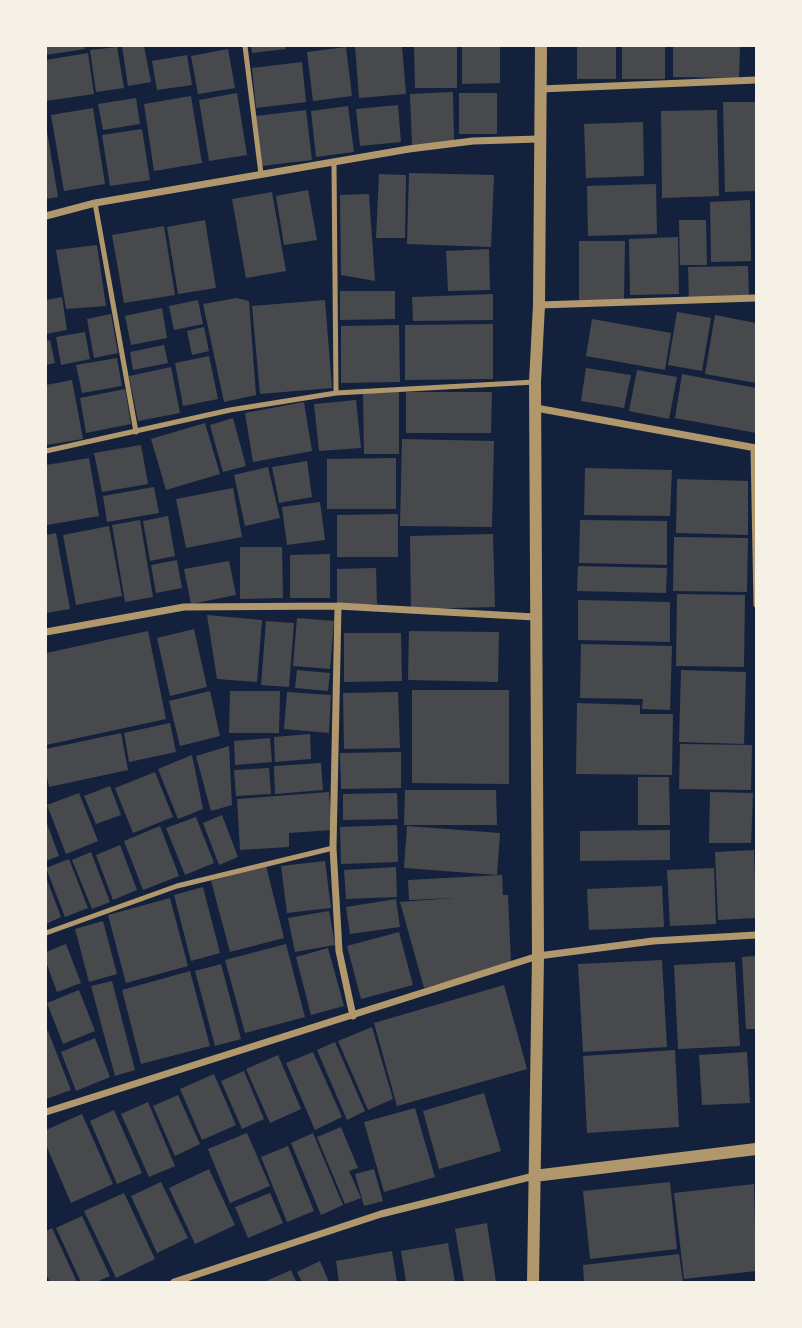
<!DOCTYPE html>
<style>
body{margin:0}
#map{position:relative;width:802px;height:1328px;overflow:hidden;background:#14213d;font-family:"DM Sans",sans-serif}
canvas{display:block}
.frame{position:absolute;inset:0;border:47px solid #f6f1e7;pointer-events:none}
</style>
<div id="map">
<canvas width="802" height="1328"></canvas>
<div class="frame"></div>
</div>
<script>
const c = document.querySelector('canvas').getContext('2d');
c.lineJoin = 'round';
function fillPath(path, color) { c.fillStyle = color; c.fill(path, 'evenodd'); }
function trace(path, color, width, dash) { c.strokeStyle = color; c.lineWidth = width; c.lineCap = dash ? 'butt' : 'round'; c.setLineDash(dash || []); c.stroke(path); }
fillPath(new Path2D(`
 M46,46H84L85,49L46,55Z
 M122,46H144L151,82L128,86Z
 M251,46H285L286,49L252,53Z
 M355,46H402L406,94L359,98Z
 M414,46H457V88H415Z
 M462,46H500V83L462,84Z
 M577,46H616V79H577Z
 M622,46H665V79H622Z
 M673,46H740L739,78L673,77Z
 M117,47L124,88L96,92L90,50Z
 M346,47L352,96L313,101L307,52Z
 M228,49L235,88L198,94L191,56Z
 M88,53L94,94L46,101V60Z
 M187,55L192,85L157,90L152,61Z
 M302,62L306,102L256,108L252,68Z
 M453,92L454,141L412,146L410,94Z
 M237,93L247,155L209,161L199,100Z
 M459,93H497V134H459Z
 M191,96L202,163L154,171L144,104Z
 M136,98L140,124L103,130L98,104Z
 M723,102H756V191L725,192Z
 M398,105L401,142L360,146L356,109Z
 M348,106L354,152L316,157L311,111Z
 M93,108L105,184L64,191L51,115Z
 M306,110L312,160L262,166L256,116Z
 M717,110L719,196L662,198L661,111Z
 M643,122L644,176L586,178L584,124Z
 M142,129L150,180L110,186L102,135Z
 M47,131L58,197L46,199V132Z
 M409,173L494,175L491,247L407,244Z
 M379,174L406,175L405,238H376Z
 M656,184L657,234L588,236L587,186Z
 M308,190L317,240L284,245L276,196Z
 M272,192L286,271L246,278L232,199Z
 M369,194L375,281L341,275L340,195Z
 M750,200L751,261L711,262L710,202Z
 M205,220L216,288L178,294L167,227Z
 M679,220H706L707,265H680Z
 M164,226L175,295L124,303L112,235Z
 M678,237L679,294L630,295L629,239Z
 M579,241H625L624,300H579Z
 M97,245L106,306L66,309L56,250Z
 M489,249L490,290L448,291L446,251Z
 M748,266L749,298L689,300L688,267Z
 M340,291H395V319L340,320Z
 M493,294V320L413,321L412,297Z
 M62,297L67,330L46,334V300Z
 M237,298L249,301L256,395L224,402L203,304Z
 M198,300L203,324L174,330L169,306Z
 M325,300L332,388L260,394L252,306Z
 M162,308L167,338L131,345L125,316Z
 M677,312L711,318L702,371L668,365Z
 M111,314L118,353L94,358L87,319Z
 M715,315L756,323V383L705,374Z
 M592,319L671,333L665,370L586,356Z
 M493,324V379L405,380V325Z
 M399,325L400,382L341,383V326Z
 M204,327L209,351L192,355L187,331Z
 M85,332L90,359L61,365L56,337Z
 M50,340L55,363L46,365V341Z
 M164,345L168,363L133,370L130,352Z
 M209,356L218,399L183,406L175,363Z
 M117,358L122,386L82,393L76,365Z
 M171,367L180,413L138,421L129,376Z
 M586,368L631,375L624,408L581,401Z
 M637,370L677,377L669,419L629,411Z
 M682,374L756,388V433L675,418Z
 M72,380L83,439L46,445V385Z
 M125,389L131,424L86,433L80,398Z
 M399,392V454H364L363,393Z
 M406,392H492L491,433H406Z
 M356,400L361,448L319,451L314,404Z
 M304,402L312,451L253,462L245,413Z
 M233,418L246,466L223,472L210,425Z
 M205,423L220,474L166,490L151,439Z
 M402,439L494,441L492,527L400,526Z
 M141,445L148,484L102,492L94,453Z
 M89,458L99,516L47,525L46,465Z
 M396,458V509H327V459Z
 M307,461L312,497L279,503L272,467Z
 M268,467L280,518L245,526L234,475Z
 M585,468L672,470L670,516L584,515Z
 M677,479L748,481V535L676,533Z
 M154,487L159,513L107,522L103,496Z
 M233,488L242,537L186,548L176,499Z
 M320,502L325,540L287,545L282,507Z
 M398,514V557H337V515Z
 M168,516L175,556L150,561L143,521Z
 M140,520L153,597L125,602L112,525Z
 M580,520L667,521V565L579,563Z
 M109,526L122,596L76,605L63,535Z
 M56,533L70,609L46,613V535Z
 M493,534L495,607L411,609L410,536Z
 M674,537L748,538L747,592L673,591Z
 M240,547H282L283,598L240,599Z
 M330,554V598H290V555Z
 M177,560L182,588L156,593L151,565Z
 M229,561L236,595L191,604L184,569Z
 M578,566L667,568L666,593L577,591Z
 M376,568L377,604H337V569Z
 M677,594L745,595L744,667L676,666Z
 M578,600L670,602V642L578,640Z
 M207,615L262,620L257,682L217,679Z
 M297,618L334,621L330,669L293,666Z
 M266,621L294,623L289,687L261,685Z
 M194,629L207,687L170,696L157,638Z
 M148,631L166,719L46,745V653Z
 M409,631L499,632L498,682L408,680Z
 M344,633H401L402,681L344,682Z
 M581,644L672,646L670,710L642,709L643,699L580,698Z
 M297,670L330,673L328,691L295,688Z
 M681,670L746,672L744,744L679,742Z
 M412,690H509V784L412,783Z
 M210,691L220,736L180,746L169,701Z
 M230,691H280L279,733H229Z
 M287,692L331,695L329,733L284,729Z
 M398,692L400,748L344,749L343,693Z
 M577,703L640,705V714H673L672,775L576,774Z
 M170,723L176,752L129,762L124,733Z
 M121,733L128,770L49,787L46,772V749Z
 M310,734L311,759L275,762L274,737Z
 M270,738L272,762L235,765L234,741Z
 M680,744L752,745L751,790L679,789Z
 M229,746L232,805L211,811L196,756Z
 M401,752V788L341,789L340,753Z
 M192,755L203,809L178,819L158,769Z
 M321,763L323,790L275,794L274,766Z
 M269,768L271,794L236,796L234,770Z
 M155,772L173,817L133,833L115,788Z
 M638,777H669L670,825H638Z
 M110,786L121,815L96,824L84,796Z
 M405,790H496L497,825H404Z
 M329,792L332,830L289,833V847L240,850L237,799Z
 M710,792L753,793L751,843H709Z
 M79,793L98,841L66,854L47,805Z
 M397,793L398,819L343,820V794Z
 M222,815L238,857L219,865L203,823Z
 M196,817L214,863L185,875L166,828Z
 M46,821L59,856L46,861Z
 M397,825L398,862L341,864L340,827Z
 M160,826L179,876L143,890L124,841Z
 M407,826L500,833L497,875L404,868Z
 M670,830V860L580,861V831Z
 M120,845L137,890L113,900L96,855Z
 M754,850L756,918L718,920L715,852Z
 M91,852L110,902L92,909L72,860Z
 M69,859L88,908L65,917L46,868Z
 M325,861L331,908L287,913L281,866Z
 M266,866L284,938L230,952L211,881Z
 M396,867L397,897L346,899L344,870Z
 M714,868L716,924L670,926L667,870Z
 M502,875L503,895H508L511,963L424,988L400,902L454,898L409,900L408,880Z
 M46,877L61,917L46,924Z
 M662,886L664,927L589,930L587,889Z
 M203,887L220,953L191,961L174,895Z
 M170,898L188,966L126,983L108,915Z
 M396,899L400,927L350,934L346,907Z
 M329,911L335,945L295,952L288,918Z
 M103,921L117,974L89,982L75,929Z
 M399,932L413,985L361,999L347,946Z
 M66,944L81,983L57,992L46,962V952Z
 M286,944L305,1017L245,1033L225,960Z
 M328,948L344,1006L311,1015L296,957Z
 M756,956V1029H746L742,957Z
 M662,960L667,1047L583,1052L578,964Z
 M735,962L740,1046L678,1049L674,965Z
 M221,964L241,1039L215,1046L195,971Z
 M190,971L210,1046L141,1064L122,990Z
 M112,981L135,1070L115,1076L91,986Z
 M504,985L527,1069L397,1106L374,1023Z
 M79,990L95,1031L63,1044L47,1003Z
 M372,1027L393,1099L368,1110L338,1041Z
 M48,1031L71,1090L46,1099V1032Z
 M95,1038L110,1077L76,1091L61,1052Z
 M335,1042L365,1111L347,1120L317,1050Z
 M675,1050L679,1127L587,1133L583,1056Z
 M313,1052L342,1117L315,1130L286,1063Z
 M747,1052L750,1103L702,1105L699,1055Z
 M278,1055L301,1109L270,1123L246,1069Z
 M244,1071L264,1119L242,1129L221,1081Z
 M214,1074L236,1125L202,1140L180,1089Z
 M484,1093L501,1151L439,1169L423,1111Z
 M178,1095L200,1144L175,1156L153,1106Z
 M148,1102L175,1166L149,1177L121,1114Z
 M415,1108L435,1177L384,1192L364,1122Z
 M114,1110L142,1173L117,1184L90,1121Z
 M82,1114L113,1184L71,1203L46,1145V1130Z
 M341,1127L358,1168L349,1171L361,1198L345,1204L317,1137Z
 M247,1133L270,1186L230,1203L208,1149Z
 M313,1133L343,1205L321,1215L291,1143Z
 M288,1146L314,1211L287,1222L261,1157Z
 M209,1169L235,1225L195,1244L169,1188Z
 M374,1169L383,1201L364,1206L355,1174Z
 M161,1182L188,1238L157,1253L131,1196Z
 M670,1182L677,1249L590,1259L583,1191Z
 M754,1184L756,1271L684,1279L674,1193Z
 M124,1193L155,1259L116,1278L84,1211Z
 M270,1193L283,1223L248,1238L235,1207Z
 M82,1216L110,1276L96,1282H81L56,1228Z
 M487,1223L496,1282H464L455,1229Z
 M52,1228L77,1282H50L46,1274V1231Z
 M448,1243L455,1282H406L401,1251Z
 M392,1251L397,1282H339L336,1261Z
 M679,1254L683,1282H584L583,1265Z
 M320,1261L329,1282H302L297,1272Z
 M291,1270L296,1282H264Z`), '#48494c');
trace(new Path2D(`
 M245,46L261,174
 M334,164L336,393
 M95,203L136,432
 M753,447L756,605
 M46,451L230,410L336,393L535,382
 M46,933L177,886L333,848`), '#b1986c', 5);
trace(new Path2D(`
 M540,89L756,80
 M46,216L95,203L409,149L473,141L539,139
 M539,305L756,298
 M536,408L756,448
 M338,606L333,848L339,951L353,1016
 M46,632L184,607L338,606L535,617
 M46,1112L538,956L653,941L756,935
 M174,1282L381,1214L534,1176`), '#b1986c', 7);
trace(new Path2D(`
 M534,1176L756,1149
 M533,1282L538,956L535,382L539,305L541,46`), '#b1986c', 12);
</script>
